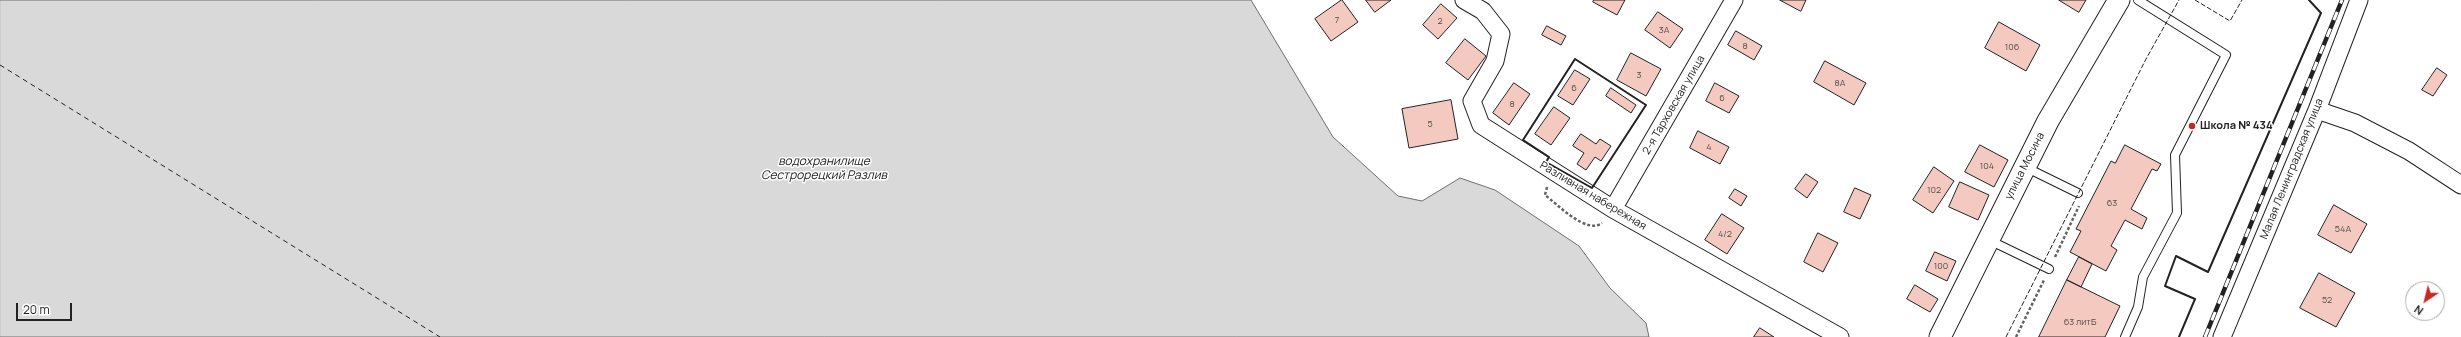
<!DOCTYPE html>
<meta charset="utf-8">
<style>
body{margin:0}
#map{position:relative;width:2461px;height:337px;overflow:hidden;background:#fff;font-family:Manrope,sans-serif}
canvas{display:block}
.north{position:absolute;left:2405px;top:281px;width:40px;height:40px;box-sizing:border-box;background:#fff;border:1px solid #a7a7a7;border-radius:50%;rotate:215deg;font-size:11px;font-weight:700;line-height:16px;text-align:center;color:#222}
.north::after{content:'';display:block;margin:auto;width:14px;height:18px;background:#c62828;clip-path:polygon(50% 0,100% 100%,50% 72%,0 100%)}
.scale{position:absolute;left:16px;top:303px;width:56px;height:18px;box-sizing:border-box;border:2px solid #222;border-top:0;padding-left:5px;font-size:12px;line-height:14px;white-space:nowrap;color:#222;-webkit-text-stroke:3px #fff;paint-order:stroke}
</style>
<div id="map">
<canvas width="2461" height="337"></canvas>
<div class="north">N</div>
<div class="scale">20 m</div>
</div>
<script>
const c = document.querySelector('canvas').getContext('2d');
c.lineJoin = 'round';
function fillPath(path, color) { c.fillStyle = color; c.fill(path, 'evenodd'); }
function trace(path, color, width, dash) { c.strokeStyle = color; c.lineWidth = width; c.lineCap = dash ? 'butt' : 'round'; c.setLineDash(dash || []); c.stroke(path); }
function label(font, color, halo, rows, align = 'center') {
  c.font = font + ' Manrope,sans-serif'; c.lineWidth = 3; c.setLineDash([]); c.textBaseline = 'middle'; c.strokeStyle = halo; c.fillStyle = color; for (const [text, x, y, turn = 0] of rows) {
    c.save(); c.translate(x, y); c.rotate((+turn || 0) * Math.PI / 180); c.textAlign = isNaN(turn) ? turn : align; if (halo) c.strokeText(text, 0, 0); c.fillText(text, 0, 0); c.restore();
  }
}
const water = new Path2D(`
 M0,0H1251L1333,137L1398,196L1422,201L1460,178L1495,190L1579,246L1610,288L1646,323L1649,337H0Z`);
fillPath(water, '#d9d9d9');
trace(water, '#6f6f6f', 1);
trace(new Path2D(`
 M0,65L440,337`), '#222', 1, [5, 4]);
const building = new Path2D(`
 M1342,0L1358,22L1331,41L1315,19Z
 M1366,0H1391L1375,12Z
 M1594,0H1625L1617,15L1593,2Z
 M1780,0H1806L1801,11Z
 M2059,0H2086L2079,12Z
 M1441,4L1457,18L1438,39L1423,25Z
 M1658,12L1683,29L1670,48L1645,30Z
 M1999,22L2040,45L2026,71L1985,48Z
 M1547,26L1566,36L1561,45L1542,35Z
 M1736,31L1762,46L1754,60L1728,45Z
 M1465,39L1486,56L1468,80L1446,63Z
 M1631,53L1661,69L1646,96L1617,80Z
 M1825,61L1866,83L1854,105L1814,82Z
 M2437,68L2447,75L2433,96L2422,90Z
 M1575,70L1590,79L1573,105L1558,96Z
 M1514,83L1530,94L1509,125L1493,113Z
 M1715,83L1739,96L1729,113L1706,101Z
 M1611,88L1636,105L1631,113L1606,96Z
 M1451,100L1458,139L1409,148L1402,109Z
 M1554,107L1570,118L1551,145L1535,134Z
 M1698,131L1729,147L1720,164L1690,148Z
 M1581,134L1596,144L1600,139L1611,146L1601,161L1595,157L1586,170L1577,164L1584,153L1573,146Z
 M1980,145L2008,160L1994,187L1965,172Z
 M2125,145L2161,164L2157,171L2152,169L2131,209L2147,218L2142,229L2125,220L2111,246L2117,250L2106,271L2070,252L2081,231L2076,229L2111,161L2115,163Z
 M1934,167L1954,181L1933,213L1913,200Z
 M1806,174L1818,182L1807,198L1795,189Z
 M1960,182L1989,195L1978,220L1949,207Z
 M1855,188L1871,195L1860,219L1844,212Z
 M1735,189L1747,196L1741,206L1729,198Z
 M2334,205L2367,224L2351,253L2318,235Z
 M1722,214L1744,228L1727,254L1705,240Z
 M1818,233L1838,243L1823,272L1804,262Z
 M1935,252L1956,261L1947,281L1926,271Z
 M2079,257L2092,264L2081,287L2067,280Z
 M2319,273L2355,293L2336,327L2300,308Z
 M2067,280L2120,306L2105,337H2039Z
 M1915,285L1938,299L1930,312L1907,299Z
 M1760,328L1774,337H1754Z`);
fillPath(building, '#f3c9c0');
trace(building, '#222', 1);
const service = new Path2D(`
 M2025,167L2078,193
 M1989,240L2049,269
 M2125,337L2138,307L2143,277L2177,213L2175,155L2226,55L2138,0`);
const minor = new Path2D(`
 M1464,0L1483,11L1501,34L1495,61L1472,101L1481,125L1613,209L1840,337
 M2317,110L2355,123L2409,151L2461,185
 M1613,209L1734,0
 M2222,337L2317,110L2359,0`);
const tertiary = new Path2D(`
 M1940,337L2048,121L2119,0`);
trace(service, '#222', 10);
trace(minor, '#222', 19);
trace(tertiary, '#222', 23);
trace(new Path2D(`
 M1547,187L1545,195C1557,204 1587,235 1602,223
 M2055,257L2079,206
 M2016,337L2044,280`), '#646464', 2.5, [3, 2]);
trace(service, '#fff', 8);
trace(minor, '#fff', 17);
trace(tertiary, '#fff', 21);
const rail = new Path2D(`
 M2205,337L2342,0`);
trace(rail, '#222', 4.5);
trace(rail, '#fff', 3, [9]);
trace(new Path2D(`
 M2195,0L2230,21L2242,0
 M2006,337L2146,59L2179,0`), '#222', 1, [5, 2]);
trace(new Path2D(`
 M1575,59L1646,105L1592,188L1546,162L1549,157L1523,140Z
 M2179,337L2195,299L2165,286L2176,256L2208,272L2321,13L2309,0`), '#222', 2);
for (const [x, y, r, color] of [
 [2192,126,4,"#c62828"]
]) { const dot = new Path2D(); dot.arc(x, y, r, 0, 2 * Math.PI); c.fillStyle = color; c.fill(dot); trace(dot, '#fff', 1.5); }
label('9px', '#564c4a', null, [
 ["7",1337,20],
 ["2",1440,21],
 ["3А",1664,30],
 ["8",1745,46],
 ["106",2012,47],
 ["3",1639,75],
 ["8А",1840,83],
 ["6",1574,88],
 ["6",1722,98],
 ["8",1512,104],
 ["5",1430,124],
 ["4",1709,147],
 ["104",1987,166],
 ["102",1934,190],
 ["63",2112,203],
 ["54А",2343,229],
 ["4/2",1725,234],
 ["100",1941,266],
 ["52",2327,300],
 ["63 литБ",2080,322]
]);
label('11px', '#222', '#fff', [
 ["2-я Тарховская улица",1674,105,-60],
 ["улица Мосина",2025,166,-63],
 ["Малая Ленинградская улица",2292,169,-68],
 ["Разливная набережная",1593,196,31]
]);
label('bold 11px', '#222', '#fff', [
 ["Школа № 434",2200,126]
], 'left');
label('italic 12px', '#222', '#fff', [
 ["водохранилище",824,162],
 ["Сестрорецкий Разлив",824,176]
]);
</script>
